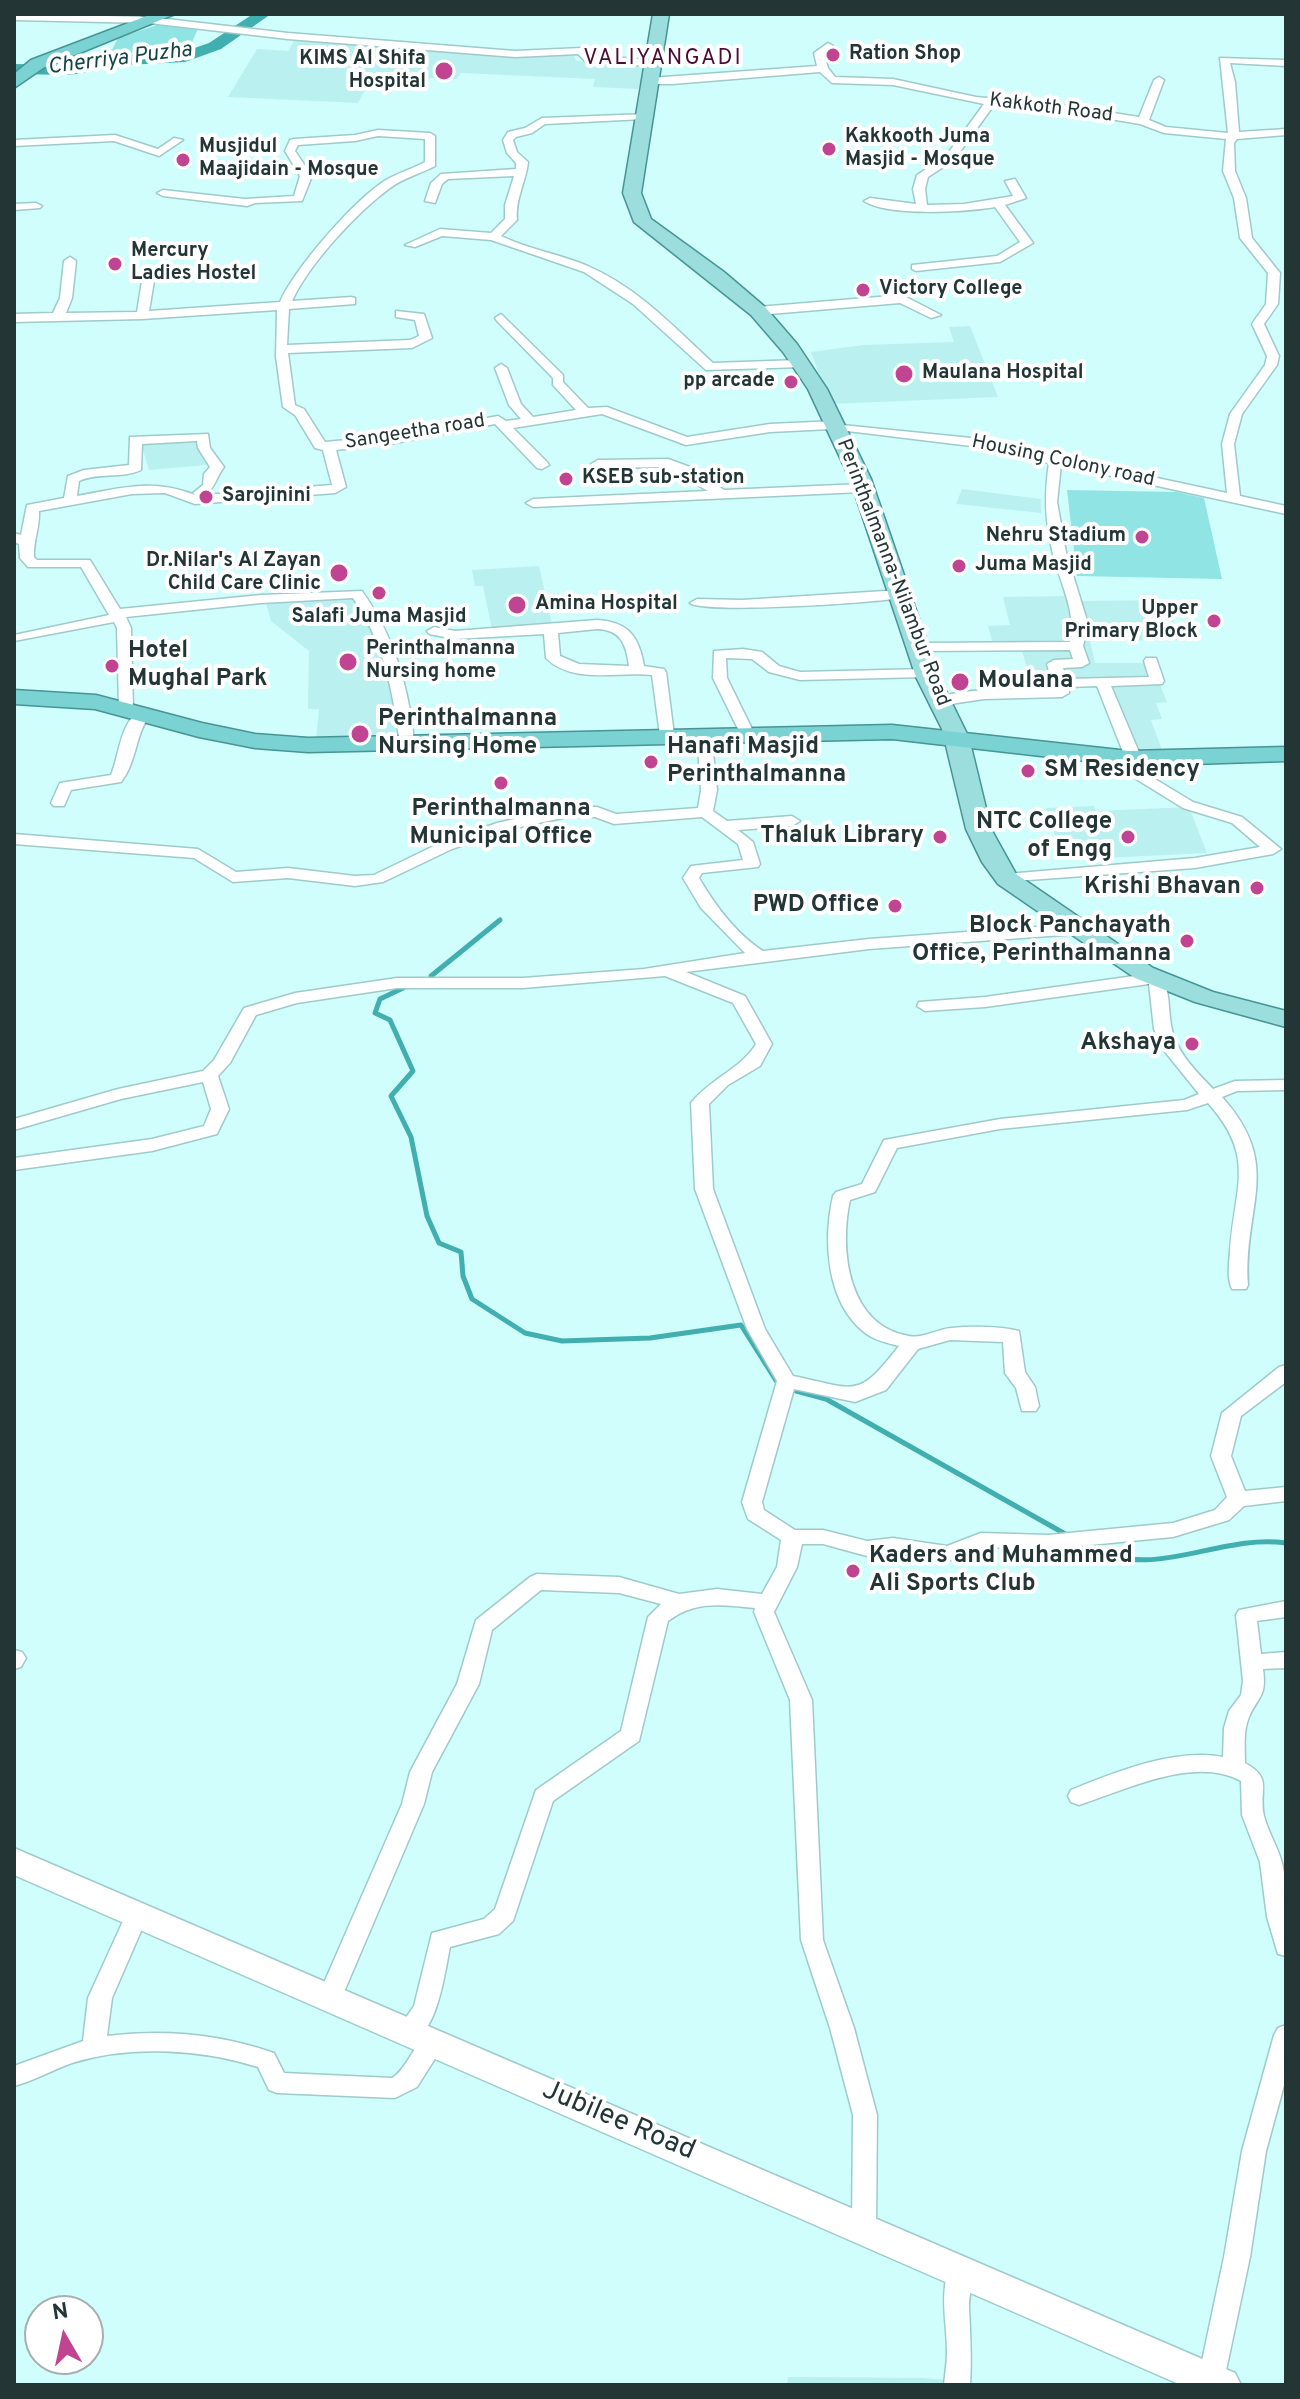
<!DOCTYPE html>
<style>
body{margin:0}
#map{position:relative;width:1300px;height:2399px;overflow:hidden;background:#d0fefd;font-family:Overpass,sans-serif}
canvas{display:block}
.frame{position:absolute;inset:0;border:16px solid #233535;pointer-events:none}
.north{position:absolute;left:24px;top:2295px;width:80px;height:80px;box-sizing:border-box;background:#fff;border:2px solid #a7aeae;border-radius:50%;rotate:351deg;font-size:22px;font-weight:700;line-height:32px;text-align:center;color:#233535}
.north::after{content:'';display:block;margin:auto;width:28px;height:36px;background:#c14492;clip-path:polygon(50% 0,100% 100%,50% 72%,0 100%)}
</style>
<div id="map">
<canvas width="1300" height="2399"></canvas>
<div class="frame"></div>
<div class="north">N</div>
</div>
<script>
const c = document.querySelector('canvas').getContext('2d');
c.lineJoin = 'round';
function fillPath(path, color) { c.fillStyle = color; c.fill(path, 'evenodd'); }
function trace(path, color, width, dash) { c.strokeStyle = color; c.lineWidth = width; c.lineCap = dash ? 'butt' : 'round'; c.setLineDash(dash || []); c.stroke(path); }
function label(font, color, halo, rows, align = 'center') {
  c.font = font + ' Overpass,sans-serif'; c.lineWidth = 8; c.setLineDash([]); c.textBaseline = 'middle'; c.strokeStyle = halo; c.fillStyle = color; for (const [text, x, y, turn = 0] of rows) {
    c.save(); c.translate(x, y); c.rotate((+turn || 0) * Math.PI / 180); c.textAlign = isNaN(turn) ? turn : align; if (halo) c.strokeText(text, 0, 0); c.fillText(text, 0, 0); c.restore();
  }
}
fillPath(new Path2D(`
 M296,38L497,54L573,53L576,61L647,64L638,89L593,87L595,79L461,73L457,79L430,78L426,85L369,82L358,103L228,97L257,49L288,51Z
 M970,326L998,397L830,404L811,352L864,345L954,342L949,327Z
 M201,439L206,465L149,470L140,440Z
 M962,489L1041,499V513L956,504Z
 M539,566L552,624L492,629L483,586H475L472,570Z
 M1068,596L1077,627L1070,628L1074,642L993,644L988,626L1010,625L1003,597Z
 M356,597L371,615L394,682L404,741L316,740L319,709H308L309,651L271,621L265,600Z
 M1168,600L1179,640L1090,641L1095,663H1146L1150,678L1064,679L1061,665H1084L1080,646L1084,645L1083,638H1090L1081,601Z
 M1073,649L1077,661L1050,662L1057,690L1034,691L1022,651Z
 M1159,683L1167,702L1156,703L1162,719L1151,720L1162,750L1135,751L1111,685Z
 M1094,806L1096,811L1189,807L1207,853L1063,860L1046,808Z
 M788,2377L922,2378L949,2380L950,2385H787Z`), '#baf0f0');
fillPath(new Path2D(`
 M160,24L198,29L189,49C167,58 132,62 109,56L118,38Z
 M1067,490L1177,492L1204,498L1222,579L1077,576Z`), '#91e4e4');
trace(new Path2D(`
 M431,976L500,920
 M403,988L380,999L375,1013L390,1020L413,1071L391,1096L411,1137L427,1216L439,1243L461,1252L463,1276L472,1299L525,1333L562,1341L650,1338L741,1325L777,1382
 M796,1391L826,1399L1067,1535
 M1091,1546C1151,1583 1220,1533 1286,1543`), '#41aeaf', 5);
fillPath(new Path2D(`
 M253,14H271L221,49L185,62L125,65L70,75L14,74V64L70,65L125,55L183,52L209,43Z`), '#41aeaf');
const minor = new Path2D(`
 M14,14L149,17L288,33L515,51L582,48L590,56L654,60L659,63L654,66L586,62L578,54L515,57L288,39L149,23L14,20Z
 M828,43L833,46L824,54L828,68L835,77L893,79L976,97L1062,105L1139,117L1154,80L1159,77L1164,80L1149,120L1166,127L1228,133L1220,58L1286,60V66L1230,63L1235,82L1239,132L1286,129V135L1237,139L1234,143L1235,171L1246,198L1252,238L1280,273L1278,304L1264,324L1279,356L1277,365L1242,414L1234,444L1240,496L1286,506V514L1061,465L1057,502L1066,552L1088,624L1083,646L1089,663L1082,667L1063,668L1067,679L1149,677L1144,661L1146,658H1156L1164,681L1162,684L1111,686L1141,757L1138,760L1133,762L1125,757L1097,686L1069,687V693L1062,697L984,699L937,706L930,702C948,687 1028,689 1054,689L1047,664L1054,660L1073,659L1070,650L917,651L910,647L917,643L1070,642C1077,610 1059,582 1052,550C1045,520 1044,494 1049,463L971,446L831,429L770,432L686,445L602,414L513,428L547,462L549,465L542,469L537,468L495,424L390,444L336,450L346,487L335,493L195,504L165,493L132,494L39,511C40,527 33,541 34,557L37,560H90L120,609L261,595L362,591C389,629 403,669 411,716C412,726 415,738 412,747H402L400,744C393,692 384,642 353,598L261,603L126,617L131,628L133,709L126,713L119,709L117,628L114,622L14,641V635L109,615L81,567H28L20,558L19,544L14,542V533L21,535L27,505L64,498L68,476L84,470L129,465L130,437L208,434L210,448L224,467C216,477 216,487 205,495L332,485L323,450L315,448L295,415L283,407L276,357L277,310L142,319L14,322V314L53,313L60,298L64,261L70,257L76,261L72,298L66,313L137,312L142,281L148,277L154,281L149,311L280,302C295,268 354,200 386,180C398,173 412,169 425,162V139L378,136L355,141L298,145L295,151L312,176L302,201L255,203L247,206L163,196L157,193L163,190L245,199L294,196L300,176L285,151L290,140L294,139L355,135L378,130L430,133L435,136V166C420,174 403,178 390,188C357,212 309,264 292,301L351,297L355,298V304L289,309L287,345L410,340L419,336L415,320L396,317V311L424,314L432,338L412,348L288,353L295,405L304,409L325,442L390,436L498,416L506,421L521,419L509,405L495,368L501,364L507,368L521,404L533,417L576,410L553,385V378L497,321L495,318L501,314L563,375V382L588,408L607,407L687,437L770,424L836,421L842,425L971,438L1227,493L1222,444L1230,414L1265,365L1267,356L1252,324L1266,304L1268,273L1240,238L1234,198L1223,171L1226,139L1164,133L1140,124L1062,111L994,105L954,160L928,177L925,189L927,205L964,204L1013,196L1005,181L1015,179L1026,198L1005,205L1033,243L1000,262L916,271L912,269V265L997,256L1020,242L995,207C965,212 889,217 864,201L870,198L916,204L913,189L917,175L946,156L984,104L893,85L832,83L820,72L672,84H650L645,81L650,78L817,66L814,53ZM197,441L198,448L210,467L204,474L203,485L193,493L195,495C152,478 122,488 77,496L79,481C98,472 122,479 141,470L142,444Z
 M647,114L648,116L643,119L545,124L532,133L516,137L513,140L517,152L528,162C526,182 515,199 517,220L501,236C530,250 561,254 590,267C638,288 675,328 713,363L799,360L805,364L803,367L706,370L633,304L584,272L491,240L442,236L415,247L405,245L440,229L491,233L505,219V205L514,176L448,179L442,184L435,203L425,201L431,183L441,174L516,169V163L507,153L503,140L508,132L525,128L542,118Z
 M115,135L158,149L174,138L183,140L159,156L114,141L14,146V140Z
 M36,203L42,206L40,208L14,210V204Z
 M902,295L941,315L931,318L900,303L758,315L752,311L758,307Z
 M668,459L690,467L724,490L862,484L869,488L862,492L533,507L526,503L533,499L708,491L666,467L598,468L591,464L598,460Z
 M901,590L906,591V597C879,603 704,614 690,603L697,599L742,600Z
 M597,620C628,622 639,636 644,666L664,669L666,672L674,735L672,738H662L660,735L652,675C618,671 573,685 546,658L544,634L455,639L429,634L427,631L434,627L455,631ZM597,629C621,630 626,644 629,666L579,664L560,656L558,633Z
 M743,649L762,652L779,666L800,672L926,669L933,673L926,677L800,680L769,672L752,659L726,658L727,678L754,733L747,737L740,733L713,678L714,651Z
 M144,709L151,713C135,734 137,762 121,782L71,790L64,806H54L51,803L60,783L111,775C120,754 120,718 144,709Z
 M704,730L711,734L717,790L713,811L727,821L792,816L800,821L792,826L738,830L753,842L760,864L758,867L702,873L699,878C715,905 736,934 763,951L869,939L1077,924L1085,929L1077,934L869,949L686,972L745,996L772,1044L760,1066L728,1085L709,1104L713,1189L765,1329L793,1376C857,1389 857,1400 899,1346C887,1343 874,1340 864,1332C826,1302 823,1239 833,1196L836,1192L862,1184L884,1140L1000,1119L1184,1100L1199,1094L1162,1048L1154,1029L1149,984L985,1007L925,1011L917,1006L919,1002L985,997L1155,973L1161,974C1170,990 1168,1007 1171,1025C1175,1051 1195,1070 1213,1089L1235,1081L1286,1080V1090L1237,1091L1222,1097C1284,1166 1243,1205 1248,1285L1246,1289H1232C1227,1279 1229,1264 1230,1252C1234,1187 1257,1158 1208,1103L1187,1110L1000,1129L897,1148L875,1192L850,1200C839,1250 848,1326 909,1336C922,1339 938,1329 951,1328C971,1326 999,1326 1019,1331L1025,1372L1035,1387L1039,1406L1036,1411H1022L1016,1388L1005,1373L1003,1342L950,1340L918,1349L886,1390L855,1402L794,1389L762,1502L764,1510L795,1530H823L867,1541L893,1538L947,1546L981,1533L1048,1535L1173,1523L1215,1510L1227,1497L1211,1456L1222,1413L1279,1367L1286,1365V1382L1241,1416L1231,1456L1245,1491L1286,1487V1501L1244,1506L1229,1520L1173,1537L1048,1549L983,1547L948,1561L894,1553L867,1556L823,1544H802L797,1567L774,1612L812,1700L823,1940L854,2028L877,2115L876,2228L873,2236L864,2239L855,2236L852,2228L853,2115L830,2028L801,1940L790,1700L754,1612L755,1608C722,1605 696,1600 668,1621L639,1741L553,1801L513,1921L499,1934L450,1947C445,1970 436,2052 400,2039L396,2032L414,2006L432,1933L484,1919L495,1909L536,1790L621,1731L648,1617L661,1604L619,1593L541,1590L492,1630L479,1684L432,1772L424,1804L341,1999L337,2006L329,2009L321,2006L317,1999L402,1804L410,1772L457,1684L476,1620L530,1577L537,1574L619,1577L679,1594L717,1589L762,1594L777,1567L781,1540L748,1519L742,1502L777,1381L747,1329L695,1189L691,1103C711,1078 741,1069 756,1044L733,1003L665,976L523,988H397L297,1003L256,1015L230,1063L218,1076L229,1109L217,1134L152,1151L14,1170V1158L152,1139L204,1126L211,1109L203,1082L121,1099L14,1130V1119L118,1089L203,1071L214,1060L244,1008L295,993L397,978H523L644,969L745,953L701,908L683,878L691,866L743,860L738,844L702,817L614,824L595,817H567L506,830L452,849L383,882L355,886L288,878L233,882L194,858L14,844V834L198,849L236,872L288,868L355,876L374,875L440,843L497,823L567,807H597L616,814L698,808L701,790L697,734Z
 M1112,753L1193,802L1242,817L1281,849L1273,854L1195,868L1001,882L999,879L1001,876L1007,874L1195,858L1260,847L1232,823L1183,808L1107,761L1104,758Z
 M1286,1601V1617L1257,1621L1261,1654L1286,1652V1668L1263,1669C1267,1697 1258,1696 1249,1717C1243,1731 1245,1748 1245,1763C1274,1779 1258,1789 1264,1816C1268,1832 1278,1847 1282,1863C1290,1893 1286,1926 1286,1956L1278,1954L1267,1917L1260,1862L1242,1815L1241,1781C1195,1755 1125,1790 1079,1805L1071,1802L1068,1796L1071,1790C1116,1772 1174,1748 1223,1757L1224,1728L1229,1711L1241,1695L1243,1681L1236,1615L1239,1610Z
 M14,1650L22,1652L26,1658L21,1667L14,1669Z
 M137,1906L145,1908L148,1915L112,1998L107,2036C164,2029 220,2034 274,2053L284,2073L392,2078C411,2067 417,2027 441,2036L445,2043L417,2087L395,2098L277,2093L269,2090L258,2067C200,2049 131,2045 72,2063C52,2070 34,2081 14,2086V2066L83,2041L88,1998L129,1908Z
 M1286,2025V2078L1266,2151L1250,2257L1224,2380L1222,2385H1200L1198,2380L1224,2257L1242,2151L1274,2035L1278,2028Z
 M961,2258L970,2261C977,2275 969,2291 969,2306C970,2333 972,2358 970,2385H944C945,2374 947,2363 947,2352C947,2321 938,2291 952,2261Z`);
const secondary = new Path2D(`
 M14,1848L1235,2373L1241,2385H1181L14,1875Z`);
const primary = new Path2D(`
 M653,14H669L641,193L651,219L724,272L765,307L797,344L827,389L871,479L939,677L969,738L991,829L1016,874L1153,968L1213,992L1286,1011V1027L1195,1002L1135,978L998,884L982,862L966,829L942,729L916,677L850,479L808,389L783,352L751,315L634,222L623,193Z`);
const trunk = new Path2D(`
 M152,14H175L43,68L14,88V74L31,60Z
 M14,690L96,695L202,723L255,734L308,738L892,725L1129,751L1286,747V761L1129,766L892,739L308,752L255,748L199,737L95,709L14,704Z`);
trace(minor, '#9ecaca', 3);
trace(secondary, '#9ecaca', 3);
trace(primary, '#479495', 3);
trace(trunk, '#479495', 3);
fillPath(minor, '#fff');
fillPath(secondary, '#fff');
fillPath(primary, '#9cddde');
fillPath(trunk, '#7bd2d3');
for (const [x, y, r, color] of [
 [833,55,8,"#c14492"],
 [444,71,10,"#c14492"],
 [829,149,8,"#c14492"],
 [183,160,8,"#c14492"],
 [115,264,8,"#c14492"],
 [863,290,8,"#c14492"],
 [904,374,10,"#c14492"],
 [791,382,8,"#c14492"],
 [566,479,8,"#c14492"],
 [206,497,8,"#c14492"],
 [1142,537,8,"#c14492"],
 [959,566,8,"#c14492"],
 [339,573,10,"#c14492"],
 [379,593,8,"#c14492"],
 [517,605,10,"#c14492"],
 [1214,621,8,"#c14492"],
 [348,662,10,"#c14492"],
 [112,666,8,"#c14492"],
 [960,682,10,"#c14492"],
 [360,734,10,"#c14492"],
 [651,762,8,"#c14492"],
 [1028,771,8,"#c14492"],
 [501,783,8,"#c14492"],
 [940,837,8,"#c14492"],
 [1128,837,8,"#c14492"],
 [1257,888,8,"#c14492"],
 [895,906,8,"#c14492"],
 [1187,941,8,"#c14492"],
 [1192,1044,8,"#c14492"],
 [853,1571,8,"#c14492"]
]) { const dot = new Path2D(); dot.arc(x, y, r, 0, 2 * Math.PI); c.fillStyle = color; c.fill(dot); trace(dot, '#fff', 3); }
label('bold 20px', '#233535', '#fff', [
 ["Ration Shop",849,55],
 ["KIMS Al Shifa",426,60,"right"],
 ["Hospital",426,83,"right"],
 ["Kakkooth Juma",845,138],
 ["Masjid - Mosque",845,161],
 ["Musjidul",199,148],
 ["Maajidain - Mosque",199,171],
 ["Mercury",131,252],
 ["Ladies Hostel",131,275],
 ["Victory College",879,290],
 ["Maulana Hospital",922,374],
 ["pp arcade",775,382,"right"],
 ["KSEB sub-station",582,479],
 ["Sarojinini",222,497],
 ["Nehru Stadium",1126,537,"right"],
 ["Dr.Nilar's Al Zayan",321,562,"right"],
 ["Child Care Clinic",321,585,"right"],
 ["Juma Masjid",975,566],
 ["Amina Hospital",535,605],
 ["Upper",1198,610,"right"],
 ["Primary Block",1198,633,"right"],
 ["Salafi Juma Masjid",379,618,"center"],
 ["Perinthalmanna",366,650],
 ["Nursing home",366,673]
], 'left');
label('20px', '#233535', '#fff', [
 ["Kakkoth Road",1051,109,7],
 ["Sangeetha road",415,433,-9],
 ["Housing Colony road",1063,462,12],
 ["Perinthalmanna-Nilambur Road",892,573,69]
]);
label('italic 22px', '#144545', '#fff', [
 ["Cherriya Puzha",120,60,-7]
]);
c.letterSpacing = '2px';
label('22px', '#490d34', '#fff', [
 ["VALIYANGADI",663,60]
]);
c.letterSpacing = '0px';
label('bold 24px', '#233535', '#fff', [
 ["Hotel",128,652],
 ["Mughal Park",128,680],
 ["Moulana",978,682],
 ["Perinthalmanna",378,720],
 ["Nursing Home",378,748],
 ["Hanafi Masjid",667,748],
 ["Perinthalmanna",667,776],
 ["SM Residency",1044,771],
 ["Perinthalmanna",501,810,"center"],
 ["Municipal Office",501,838,"center"],
 ["NTC College",1112,823,"right"],
 ["of Engg",1112,851,"right"],
 ["Thaluk Library",924,837,"right"],
 ["Krishi Bhavan",1241,888,"right"],
 ["PWD Office",879,906,"right"],
 ["Block Panchayath",1171,927,"right"],
 ["Office, Perinthalmanna",1171,955,"right"],
 ["Akshaya",1176,1044,"right"],
 ["Kaders and Muhammed",869,1557],
 ["Ali Sports Club",869,1585]
], 'left');
label('28px', '#233535', '#fff', [
 ["Jubilee Road",618,2122,23]
]);
</script>
